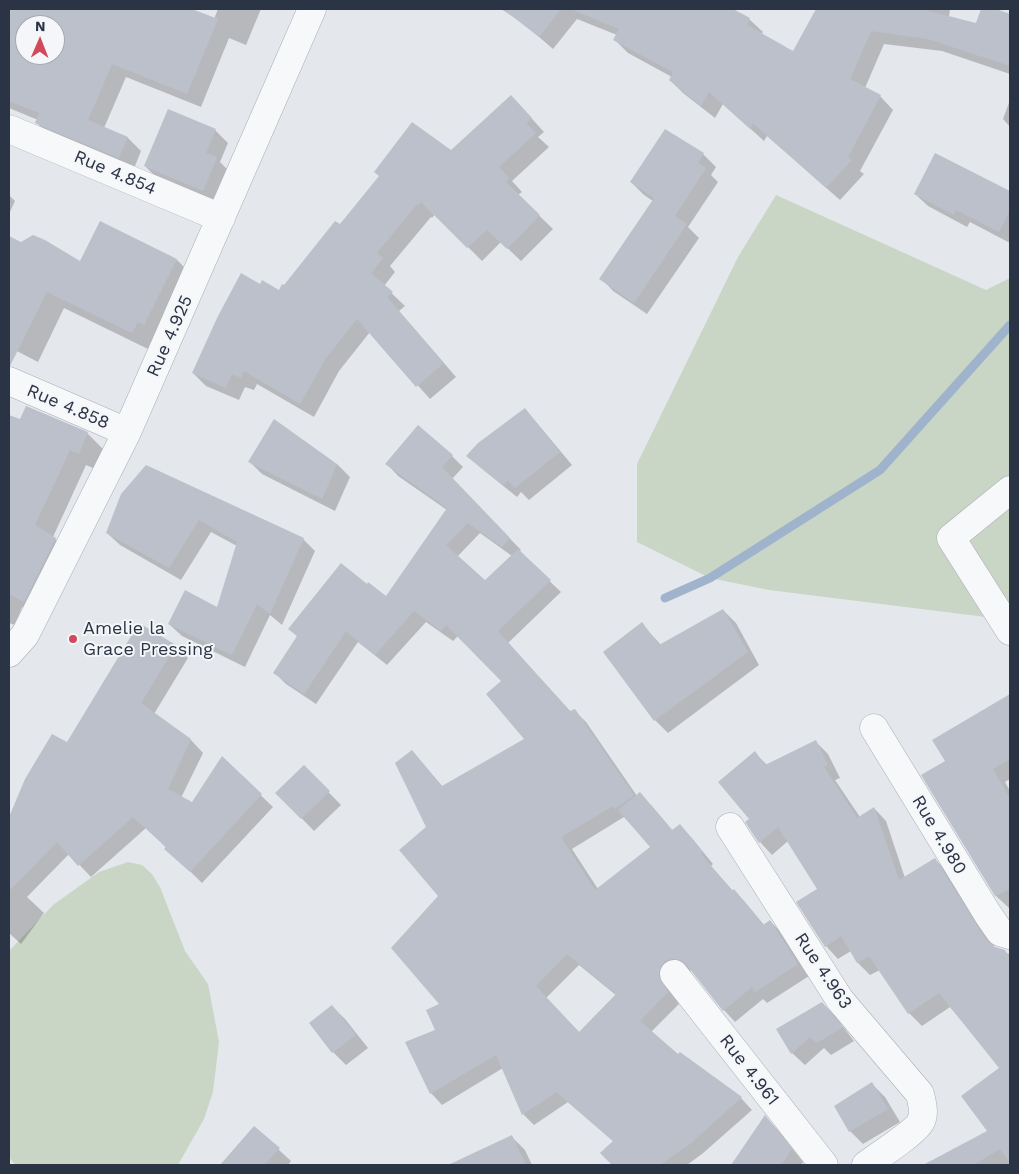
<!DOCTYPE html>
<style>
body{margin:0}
#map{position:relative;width:1019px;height:1174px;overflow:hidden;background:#e4e7ec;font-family:"Work Sans",sans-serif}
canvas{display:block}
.frame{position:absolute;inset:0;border:10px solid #2b3445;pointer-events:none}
.north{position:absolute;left:15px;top:15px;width:50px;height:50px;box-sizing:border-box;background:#f4f6f9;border:1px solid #a4a8b1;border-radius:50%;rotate:1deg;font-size:14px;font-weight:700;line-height:20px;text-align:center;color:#2b3445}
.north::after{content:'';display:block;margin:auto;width:18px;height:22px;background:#d1495b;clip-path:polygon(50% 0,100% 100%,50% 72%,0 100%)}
</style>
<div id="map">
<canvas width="1019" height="1174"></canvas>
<div class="frame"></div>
<div class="north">N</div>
</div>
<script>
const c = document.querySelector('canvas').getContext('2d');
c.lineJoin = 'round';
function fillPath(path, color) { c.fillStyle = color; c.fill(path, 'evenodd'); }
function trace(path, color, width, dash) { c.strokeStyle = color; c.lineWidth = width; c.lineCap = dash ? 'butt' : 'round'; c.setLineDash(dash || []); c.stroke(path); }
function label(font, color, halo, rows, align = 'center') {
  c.font = font + ' "Work Sans",sans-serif'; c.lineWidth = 4; c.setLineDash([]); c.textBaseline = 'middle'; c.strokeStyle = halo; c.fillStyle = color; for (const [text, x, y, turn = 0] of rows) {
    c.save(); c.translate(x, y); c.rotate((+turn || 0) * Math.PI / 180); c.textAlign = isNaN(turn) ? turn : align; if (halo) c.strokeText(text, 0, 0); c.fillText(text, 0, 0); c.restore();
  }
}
fillPath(new Path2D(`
 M776,195L986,290L1010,278V620L769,590L710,578L637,542V464L738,257Z
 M128,862L142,865L152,874L160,887L185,951L208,984L219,1042L213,1092L204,1119L178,1165H15L9,1157V951L53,905L99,872Z`), '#c9d6c5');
fillPath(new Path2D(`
 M9,9H188L214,19L218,9H261L246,45L229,38L201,107L126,77L104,128L128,138L141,151L133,171L50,136L37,123L38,120L9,108ZM25,25H55V55H25Z
 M501,9H731L749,19L763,32L761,35L793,53L822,16L825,9H950L949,17L977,25L982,9H992L1010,15V74L942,51L884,44L865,88L880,96L893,110L860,171L864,174L840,200L767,136L764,141L723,104L715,118L683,93L670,80L672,77L628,53L615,40L617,35L577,19L553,49L523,23Z
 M1010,100V127L1003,119Z
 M524,110L544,132L538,137L549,147L512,181L522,192L518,195L553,229L521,261L501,242L482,261L435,214L432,218L431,217L390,266L395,272L384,286L405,306L399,311L456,377L430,399L370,332L339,371L314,417L257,384L254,390L245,387L239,400L206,386L193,373L261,286L280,291L340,226L451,152Z
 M215,130L228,143L220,162L229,171L216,203L158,179L145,166Z
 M703,154L716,167L711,175L718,182L688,227L699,238L647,314L613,291L601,278L653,201L644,195L631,182Z
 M936,155L1010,193V243L970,222L967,227L928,206L915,194Z
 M9,195L15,201L9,214Z
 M9,238L21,244L81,263L177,260L194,277L150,350L64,308L38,362L9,347Z
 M525,410L537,423L572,465L529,500L521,492L517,497L481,468L468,456Z
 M9,416L21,421L87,433L103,449L95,469L86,465L53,537L72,555L41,617L22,607L15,625L9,623Z
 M452,456L463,467L452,479L521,550L519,552L561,592L508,643L571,712L574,710L586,722L637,796L651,805L673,831L680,826L691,837L713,864L711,866L733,891L734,890L745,902L764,925L770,921L782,933L809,976L767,1003L763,999L735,1022L724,1010L693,971L683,970L670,989L679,1004L651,1032L679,1056L680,1053L741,1098L752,1110L702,1154L687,1165H614L602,1153L614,1142L568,1102L534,1125L523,1114L503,1068L442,1105L431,1093L437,1030L441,1005L440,896L412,752L443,787L526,739L503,681L458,636L453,641L426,622L387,665L358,642L316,704L286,684L275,673L298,637L290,629L367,586L386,597L447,510L398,476L387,464ZM480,533L512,556L485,582L457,557ZM624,817L652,847L598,889L572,849ZM579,965L617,996L580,1033L546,998Z
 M250,462L337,464L350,477L335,511L262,474Z
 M147,466L303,539L315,551L282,625L270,615L245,667L182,636L169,624L217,609L237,546L211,532L181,580L120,545L107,533Z
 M723,610L736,623L759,665L668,733L655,720L604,652L642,624L661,645Z
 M140,625L175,646L188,658L154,714L191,740L203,753L181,798L193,804L222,758L273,807L202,883L146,828L91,877L69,854L27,897L44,913L21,944L9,933V820L26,780L68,744Z
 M1010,695V779L1005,782L1010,791V908H1009L996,896L923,775L946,762L933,740Z
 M815,741L828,754L840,778L835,780L860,817L874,808L886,821L905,878L935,859L947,872L995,948L1004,951L1008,954L1010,953V1163L1006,1165H926L989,1131L1001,1068L950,1007L922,1026L909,1013L880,970L870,975L858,963L851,951L838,959L826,946L819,889L788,841L772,855L760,842L750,819L755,753L767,765Z
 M304,767L341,805L314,831L277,793Z
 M822,1003L835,1016L854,1041L831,1055L824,1048L805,1065L792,1053Z
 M332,1006L345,1019L368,1048L346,1065L333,1052Z
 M872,1084L885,1097L900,1122L863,1144L850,1131Z
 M765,1117L777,1129L803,1162L801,1165H739L735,1161Z
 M255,1128L291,1161L288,1165H222Z
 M512,1137L525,1150L532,1165H487L480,1152Z`), '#0003');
trace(new Path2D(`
 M665,598L710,578L880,470L1010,325`), '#9fb4cc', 9);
fillPath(new Path2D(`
 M9,9H192L218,19L187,94L112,64L88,120L128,137L119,158L35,123L39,113L9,101ZM25,25H55V55H25Z
 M503,9H561L539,37Z
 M571,9H733L750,18L747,25L793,51L816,9H921L976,23L981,9H996L1010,14V66L928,39L871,31L850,79L881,95L848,157L852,160L826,188L753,123L750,129L709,92L701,106L669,80L673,72L613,40L619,29Z
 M511,95L532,118L526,123L536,133L499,167L509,178L506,182L540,215L507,249L487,230L467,248L421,202L418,205L417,204L377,253L383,258L371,273L393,292L387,297L444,363L416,387L357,319L326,358L300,404L244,371L241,378L232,374L226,388L192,373L218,316L241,273L260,284L262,280L279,290L282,284L284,285L335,221L340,224L379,176L374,172L412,122L451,150Z
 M168,109L216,129L206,153L217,157L203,191L144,166Z
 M665,129L704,153L698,163L706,168L675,216L687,224L634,303L599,279L654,198L630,182Z
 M935,153L1010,191V210L999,232L956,210L954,215L914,194Z
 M100,221L177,259L144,325L138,322L132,333L47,292L10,366H9V236L21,242L33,235L45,240L80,261Z
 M26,406L88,432L79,454L70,450L35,525L56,538L24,602L9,594V415L20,419Z
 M525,408L560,452L515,488L508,480L503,485L466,456L478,443Z
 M274,419L337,464L322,499L248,462Z
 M418,425L453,455L442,467L510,538L502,547L468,523L446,545L485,580L518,549L551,580L498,631L570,711L575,709L634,795L615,809L613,806L561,837L595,890L650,847L618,810L640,792L672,830L680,824L703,852L701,854L732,891L734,889L763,925L770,920L798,964L755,992L752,987L723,1011L686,964L680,960L671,959L665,961L660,968L659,977L668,992L640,1021L678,1054L680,1052L742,1097L690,1144L660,1165H612L600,1153L613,1141L556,1092L522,1115L496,1055L430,1094L405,1042L435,1030L426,1010L439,1004L391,948L438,896L399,850L426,827L395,763L412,750L442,786L524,739L486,694L501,681L446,625L441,631L414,611L375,655L346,631L304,694L273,673L297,636L288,629L341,563L367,584L368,582L386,596L447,508L385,464ZM567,954L616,994L579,1032L536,986Z
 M146,465L304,538L270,614L257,604L232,655L168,624L185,590L217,607L237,542L199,520L169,568L106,533L121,494Z
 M723,609L748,652L654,721L603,652L642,622L659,645Z
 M139,623L176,645L141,703L191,739L168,789L192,802L222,756L262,794L190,872L164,849L166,847L133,817L78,866L57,842L9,891V817L25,779L52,734L67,742Z
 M1010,694V759L993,769L1010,799V889L995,896L921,775L945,761L932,740Z
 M816,740L828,765L824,767L857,818L874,807L899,880L935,858L987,941L995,947L1005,950L1010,959V1163L1000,1149L973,1165H923L987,1131L961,1096L999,1068L939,993L908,1014L869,956L857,963L841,936L825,947L796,902L817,889L778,827L759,843L745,822L749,819L718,782L755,751L765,765Z
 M304,765L330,791L301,819L275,793Z
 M822,1002L843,1027L817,1043L810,1037L791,1054L776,1029Z
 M332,1005L356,1035L332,1053L309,1023Z
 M872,1082L888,1109L849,1132L834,1106Z
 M765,1115L792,1149L781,1165H731Z
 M254,1126L280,1148L264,1165H220Z
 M512,1135L526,1165H448Z`), '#bbc0ca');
const minor = new Path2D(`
 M9,129L221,218
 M9,381L127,432
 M1010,490L951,538L1010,631
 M9,653L25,635L127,432L312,9
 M874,728L987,913L1000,932L1010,935
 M730,827L840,1000L920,1094C922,1103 925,1113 921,1121C917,1131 877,1157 866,1165
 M674,974L824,1165`);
trace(minor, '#a9aeb7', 29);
trace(minor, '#f7f8fa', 28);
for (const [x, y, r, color] of [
 [73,639,5,"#d1495b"]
]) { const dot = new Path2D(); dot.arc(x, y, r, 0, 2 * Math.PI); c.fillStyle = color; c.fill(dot); trace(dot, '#f4f6f9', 2); }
label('18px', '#2b3445', '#f4f6f9', [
 ["Rue 4.854",115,173,23],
 ["Rue 4.925",170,336,-66],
 ["Rue 4.858",68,407,23],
 ["Rue 4.980",939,835,59],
 ["Rue 4.963",823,971,56],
 ["Rue 4.961",749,1070,52]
]);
label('18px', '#2b3445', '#f4f6f9', [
 ["Amelie la",83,629],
 ["Grace Pressing",83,650]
], 'left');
</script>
